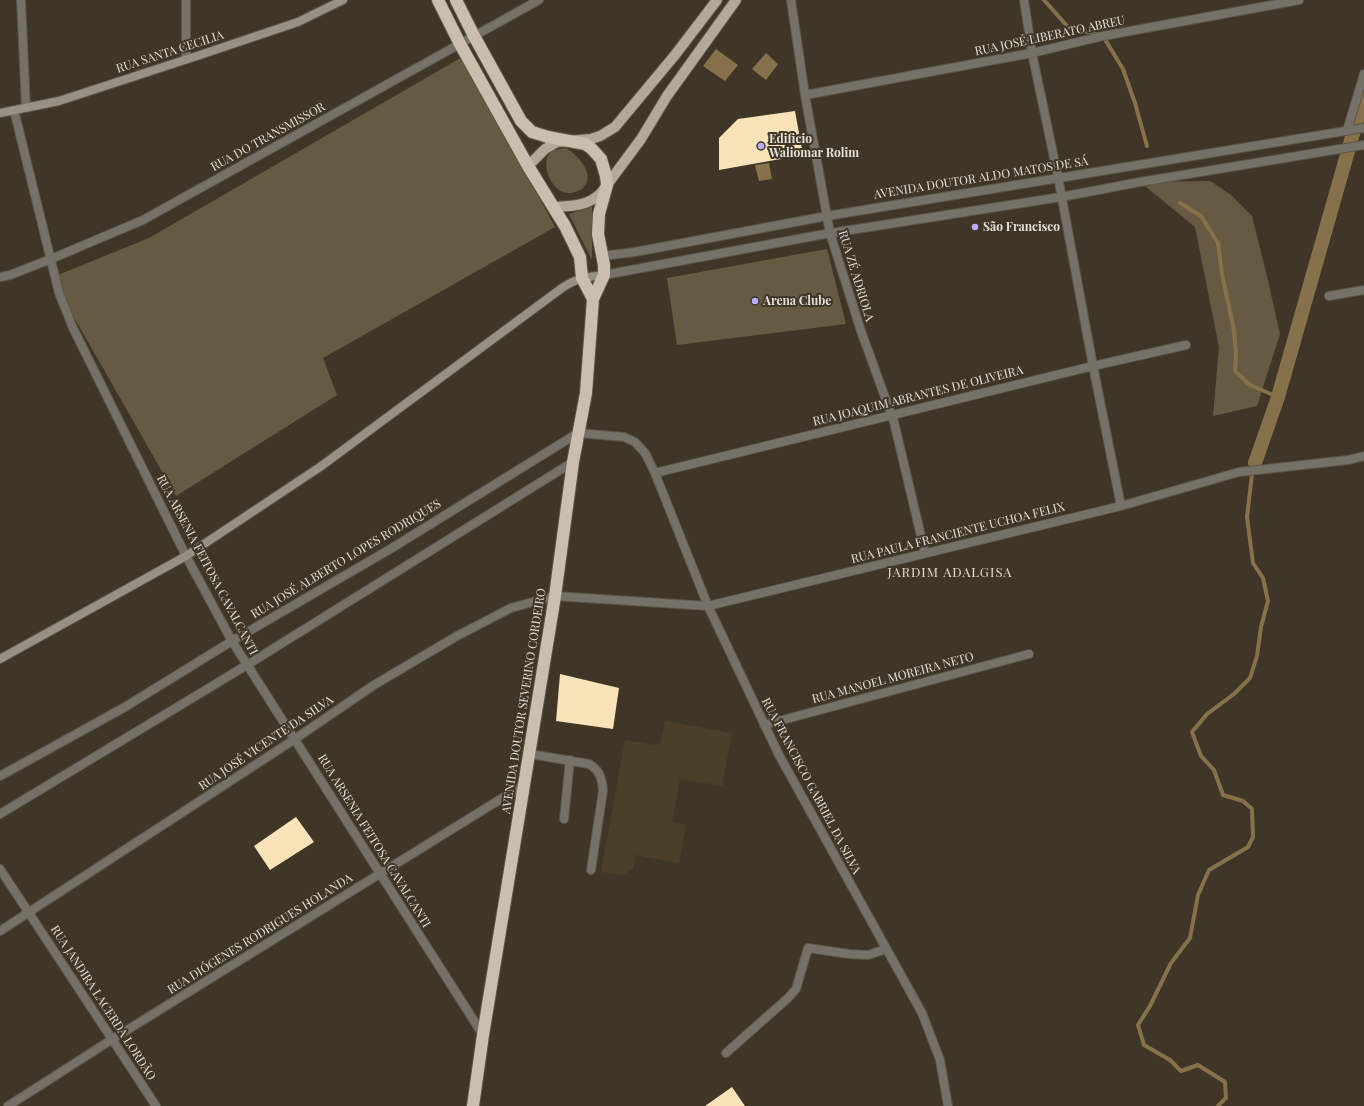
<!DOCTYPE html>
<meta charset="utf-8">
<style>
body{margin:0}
canvas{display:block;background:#3f3627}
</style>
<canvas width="1364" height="1106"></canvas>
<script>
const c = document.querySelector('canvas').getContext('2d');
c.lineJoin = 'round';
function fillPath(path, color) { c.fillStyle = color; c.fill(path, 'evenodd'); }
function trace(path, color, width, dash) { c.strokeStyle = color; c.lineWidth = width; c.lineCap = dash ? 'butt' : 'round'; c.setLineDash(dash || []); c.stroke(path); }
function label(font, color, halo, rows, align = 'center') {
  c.font = font + ' "Playfair Display",serif'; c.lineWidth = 4; c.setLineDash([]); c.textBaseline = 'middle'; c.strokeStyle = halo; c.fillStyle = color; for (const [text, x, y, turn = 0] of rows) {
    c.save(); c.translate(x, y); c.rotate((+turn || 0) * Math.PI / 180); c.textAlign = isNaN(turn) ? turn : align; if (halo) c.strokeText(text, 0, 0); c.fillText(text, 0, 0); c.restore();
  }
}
fillPath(new Path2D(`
 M665,721L732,733L722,786L680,779L672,822L686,825L679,863L635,855L633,869L622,875L601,872L625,740L655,745L660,744Z`), '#4b3f29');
fillPath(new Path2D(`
 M464,56L555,227L323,358L337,395L176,496L63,298L58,275L149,238Z
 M566,148C580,156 600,181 578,191C553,203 538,161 551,152C555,149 562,149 566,148Z
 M1210,181L1231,195L1252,216L1266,272L1280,334L1257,406L1213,416L1219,347L1195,227L1140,182Z
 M592,207V260L569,214Z
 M827,249L846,324L677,345L667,278Z`), '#675a42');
fillPath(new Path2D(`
 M716,49L738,65L725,81L703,66Z
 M766,53L778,64L766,80L752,69Z
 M769,163L772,179L759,181L755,165Z`), '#86714b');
trace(new Path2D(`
 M1044,0L1068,27L1103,36L1123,69L1135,103L1147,146
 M1180,203L1201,216L1218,243L1222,274L1234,331L1236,354L1235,371L1250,385L1278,397
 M1218,1106L1226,1098L1225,1082L1198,1065L1181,1071L1170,1060L1144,1045L1138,1025L1150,1006L1171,963L1190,938L1198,895L1209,870L1248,847L1253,837L1252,809L1243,801L1223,795L1214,770L1201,756L1192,732L1207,714L1234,694L1250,678L1257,656L1261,627L1268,601L1263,578L1253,563L1247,517L1252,474`), '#86714b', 4);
trace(new Path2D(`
 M1255,463L1278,397L1364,95`), '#86714b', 14);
fillPath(new Path2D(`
 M795,111L803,155L719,170V138L738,119Z
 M560,674L619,688L613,729L556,721Z
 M296,817L314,842L270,870L254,846Z
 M732,1087L745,1106H705Z`), '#fae2b9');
const lane = new Path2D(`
 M530,754L589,764C600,770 602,779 603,791L591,870
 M564,819L570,760`);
const street = new Path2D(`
 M21,0L26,108
 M186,0V59
 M791,0L805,95L830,233L861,331L894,422L925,553
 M1024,0L1032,53L1058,177L1093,366L1121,506
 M805,95L1032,53L1103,36L1299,0
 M14,110L59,293L73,328L186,556L232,641L483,1035
 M1347,131L1364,74
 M602,256L635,252L827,216L1364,128
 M604,275L825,234L1061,197L1140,182L1364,145
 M0,277L10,275L51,259L143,220L539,0
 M1329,296L1364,290
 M655,473L1093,366L1186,345
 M764,725C852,702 940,677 1029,654
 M0,776L125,707L232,641L392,548L578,433L624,437L635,442L645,453L655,473L708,606L779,755L922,1013L940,1060L948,1106
 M0,814L247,665L573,462
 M0,869L156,1106
 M0,931L295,739L374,685L457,636L511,608L555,596L708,606L1121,506L1239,472L1348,460L1364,456
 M726,1053L788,998L796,989L808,948L849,954L868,955L886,949
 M8,1106L111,1040L525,784`);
const secondary = new Path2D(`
 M0,113L59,101L203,54L298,22L343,0
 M0,659L186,556L320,467L562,288C577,278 586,277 604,275`);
const primary = new Path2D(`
 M528,166L545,149L557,142L591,139L600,136L615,127L675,55L717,0
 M555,207C573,206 588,206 601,193L641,139L667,96L736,0`);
const highway = new Path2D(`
 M438,0L460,44L528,166L565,226L580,257L582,278L593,299
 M456,0L474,36L521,121L532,132L548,137L585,144L591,148L601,159L606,176L607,185L599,214L598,234L604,265V275L593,299L586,393L573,462L555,596L483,1035L473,1106`);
trace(lane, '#5d5546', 10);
trace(street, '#5d5546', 10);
trace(secondary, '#5d5546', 10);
trace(primary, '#5d5546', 12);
trace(highway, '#5d5546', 14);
trace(lane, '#757169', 8);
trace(street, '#757169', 8);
trace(secondary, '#979185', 8);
trace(primary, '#b2a999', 10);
trace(highway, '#c9bfac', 12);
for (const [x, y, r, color] of [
 [761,146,4,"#b8abf7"],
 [975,227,4,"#b8abf7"],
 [755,301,4,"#b8abf7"]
]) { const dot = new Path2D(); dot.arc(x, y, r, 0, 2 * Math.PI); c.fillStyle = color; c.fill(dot); trace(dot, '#3f3627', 1.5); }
label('12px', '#e5e0d6', '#3f3627', [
 ["RUA JOSÉ LIBERATO ABREU",1050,36,-12],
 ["RUA SANTA CECILIA",170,52,-18],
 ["RUA DO TRANSMISSOR",268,137,-29],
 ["AVENIDA DOUTOR ALDO MATOS DE SÁ",981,178,-9],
 ["RUA ZÉ ADRIOLA",856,276,73],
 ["RUA JOAQUIM ABRANTES DE OLIVEIRA",918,396,-14],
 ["RUA PAULA FRANCIENTE UCHOA FELIX",958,533,-14],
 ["RUA JOSÉ ALBERTO LOPES RODRIQUES",346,559,-31],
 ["RUA ARSENIA FEITOSA CAVALCANTI",207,565,62],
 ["RUA MANOEL MOREIRA NETO",893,678,-15],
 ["AVENIDA DOUTOR SEVERINO CORDEIRO",524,701,-81],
 ["RUA JOSÉ VICENTE DA SILVA",266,743,-34],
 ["RUA FRANCISCO GABRIEL DA SILVA",811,786,62],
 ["RUA ARSENIA FEITOSA CAVALCANTI",374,841,58],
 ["RUA DIÓGENES RODRIGUES HOLANDA",260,934,-32],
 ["RUA JANDIRA LACERDA LORDÃO",103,1003,57]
]);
label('bold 12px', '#e5e0d6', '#3f3627', [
 ["Edificio",769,139],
 ["Waliomar Rolim",769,153],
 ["São Francisco",983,227],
 ["Arena Clube",763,301]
], 'left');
c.letterSpacing = '1px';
label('13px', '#e7dcc9', '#3f3627', [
 ["JARDIM ADALGISA",950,573]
]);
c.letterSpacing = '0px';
</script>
